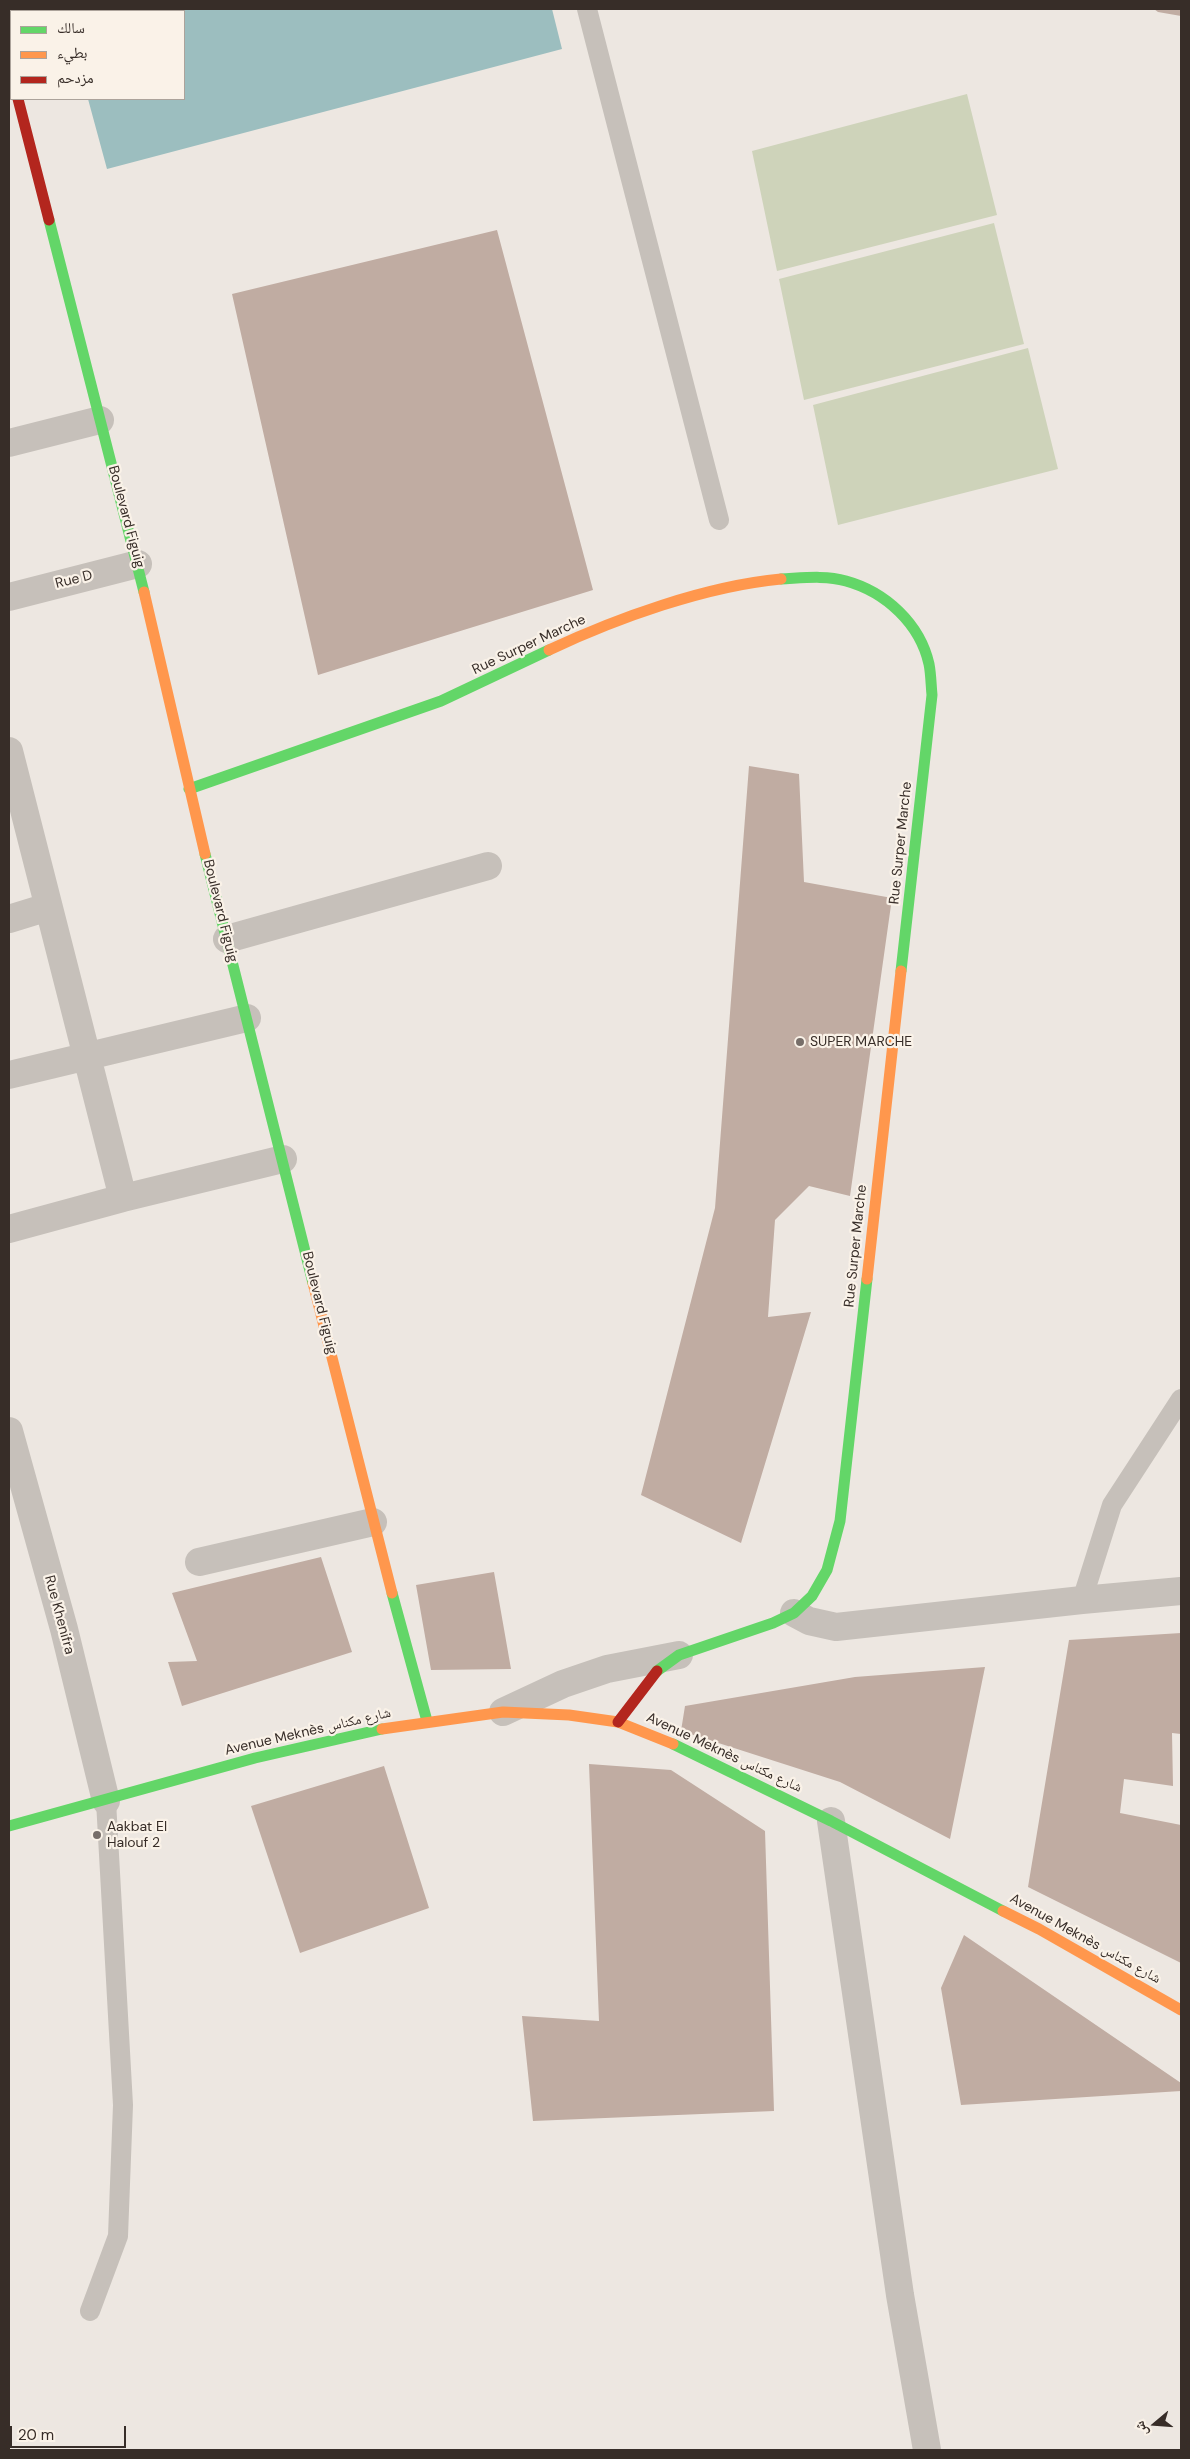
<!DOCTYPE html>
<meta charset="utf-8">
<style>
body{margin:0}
#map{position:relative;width:1190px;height:2459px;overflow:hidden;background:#ede7e1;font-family:"DM Sans","Noto Naskh Arabic",sans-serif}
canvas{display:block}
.frame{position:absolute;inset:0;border:10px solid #372d28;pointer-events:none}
.legend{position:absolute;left:10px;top:10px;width:175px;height:90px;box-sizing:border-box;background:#faf2e8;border:1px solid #aca39b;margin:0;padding:6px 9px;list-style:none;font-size:15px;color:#372d28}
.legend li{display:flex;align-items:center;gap:10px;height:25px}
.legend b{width:25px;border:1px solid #aca39b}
.north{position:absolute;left:1130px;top:2399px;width:50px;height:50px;-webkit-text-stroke:4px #faf2e8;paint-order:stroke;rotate:252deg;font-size:14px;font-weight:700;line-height:20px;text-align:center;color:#372d28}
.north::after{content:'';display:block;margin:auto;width:18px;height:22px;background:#372d28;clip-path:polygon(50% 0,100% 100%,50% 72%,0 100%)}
.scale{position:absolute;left:10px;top:2426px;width:116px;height:22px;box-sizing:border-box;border:2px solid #372d28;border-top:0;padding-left:6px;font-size:15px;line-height:18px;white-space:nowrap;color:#372d28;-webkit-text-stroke:4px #faf2e8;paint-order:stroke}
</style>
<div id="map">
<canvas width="1190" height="2459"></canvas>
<div class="frame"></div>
<ul class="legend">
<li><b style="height:6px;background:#63d668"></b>سالك</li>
<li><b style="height:6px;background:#ff974d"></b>بطيء</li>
<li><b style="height:6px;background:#b3261e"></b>مزدحم</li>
</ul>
<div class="north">ش</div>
<div class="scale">20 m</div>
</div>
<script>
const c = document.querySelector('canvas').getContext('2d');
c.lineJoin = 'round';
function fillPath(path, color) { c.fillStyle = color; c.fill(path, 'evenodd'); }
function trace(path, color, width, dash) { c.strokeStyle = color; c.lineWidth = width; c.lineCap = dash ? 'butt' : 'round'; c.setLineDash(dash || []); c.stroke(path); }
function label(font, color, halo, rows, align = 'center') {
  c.font = font + ' "DM Sans","Noto Naskh Arabic",sans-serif'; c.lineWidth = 4.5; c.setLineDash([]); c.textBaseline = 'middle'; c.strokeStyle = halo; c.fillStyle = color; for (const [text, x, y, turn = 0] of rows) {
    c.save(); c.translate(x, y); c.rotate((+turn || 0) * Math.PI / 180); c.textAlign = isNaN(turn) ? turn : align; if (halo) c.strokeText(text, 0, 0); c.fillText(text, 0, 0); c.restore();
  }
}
fillPath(new Path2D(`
 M967,94L997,215L777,271L752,151Z
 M994,223L1024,344L804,400L779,279Z
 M1028,348L1058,469L838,525L813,405Z`), '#ced3ba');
fillPath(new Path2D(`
 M63,9H552L562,49L107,169L88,99H184V11H64Z`), '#9cbebf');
fillPath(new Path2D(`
 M1154,9H1181V16L1158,12Z
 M497,230L593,590L318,675L232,294Z
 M749,766L799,774L804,882L892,898L850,1196L809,1186L775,1220L768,1317L811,1312L741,1543L641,1495L715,1208Z
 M321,1557L352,1652L182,1706L168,1662L197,1661L172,1593Z
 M494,1572L511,1669L431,1670L416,1585Z
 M1181,1633V1734L1172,1733L1173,1786L1124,1779L1120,1813L1181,1825V1963L1028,1887L1069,1640Z
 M985,1667L950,1839L840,1782L681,1731L685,1706L855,1677Z
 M589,1764L671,1770L765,1831L774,2111L533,2121L522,2016L599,2021Z
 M384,1766L429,1908L300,1953L251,1806Z
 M964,1935L1181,2083V2091L961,2105L941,1988Z`), '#c0aca2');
trace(new Path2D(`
 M587,9L719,520
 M1082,1600L1112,1505L1181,1399
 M90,2311L118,2236L123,2105L106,1801`), '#c6c0ba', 20);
trace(new Path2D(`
 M9,62L11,72
 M9,443L100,420
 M9,597L138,564
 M9,751L123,1198L283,1159
 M9,919L48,907
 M227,939L488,866
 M9,1075L247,1018
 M9,1229L123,1198
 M9,1431L64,1629L106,1801
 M199,1562L373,1522
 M794,1613L809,1621L836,1627L1082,1600L1181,1591
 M503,1712L563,1684L607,1669L679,1655
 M831,1821L900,2295L927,2450`), '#c6c0ba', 28);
trace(new Path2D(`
 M49,220L144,592
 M781,579C803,578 825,575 846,581C886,592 920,624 929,664C931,674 931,685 932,695L901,971
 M189,789L441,701L549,650
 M205,854L313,1283
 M392,1593L427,1721
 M657,1671L679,1655L773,1623L794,1613L812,1596L827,1570L840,1521L867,1279
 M673,1744L831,1821L1003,1911
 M9,1826L255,1758L382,1729`), '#63d668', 11);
trace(new Path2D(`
 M144,592L205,854
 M549,650C617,618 706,586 781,579
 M867,1279L901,971
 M313,1283L392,1593
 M382,1729L503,1712L569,1715L618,1722L673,1744
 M1003,1911L1039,1929L1181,2010`), '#ff974d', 11);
trace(new Path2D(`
 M18,99L49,220
 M618,1722L657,1671`), '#b3261e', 11);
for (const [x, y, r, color] of [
 [800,1042,5,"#776e69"],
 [97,1835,5,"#776e69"]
]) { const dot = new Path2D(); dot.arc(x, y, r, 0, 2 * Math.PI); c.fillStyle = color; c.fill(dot); trace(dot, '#faf2e8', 2); }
label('14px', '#372d28', '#faf2e8', [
 ["Boulevard Figuig",126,517,75],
 ["Rue D",74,580,-14],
 ["Rue Surper Marche",529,645,-25],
 ["Rue Surper Marche",901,843,-84],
 ["Boulevard Figuig",220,911,76],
 ["Rue Surper Marche",856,1246,-84],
 ["Boulevard Figuig",319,1303,76],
 ["Rue Khenifra",59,1615,75],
 ["Avenue Meknès شارع مكناس",308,1732,-13],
 ["Avenue Meknès شارع مكناس",724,1753,25],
 ["Avenue Meknès شارع مكناس",1085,1939,29]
]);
label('14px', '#372d28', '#faf2e8', [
 ["SUPER MARCHE",810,1042],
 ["Aakbat El",107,1827],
 ["Halouf 2",107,1843]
], 'left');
</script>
